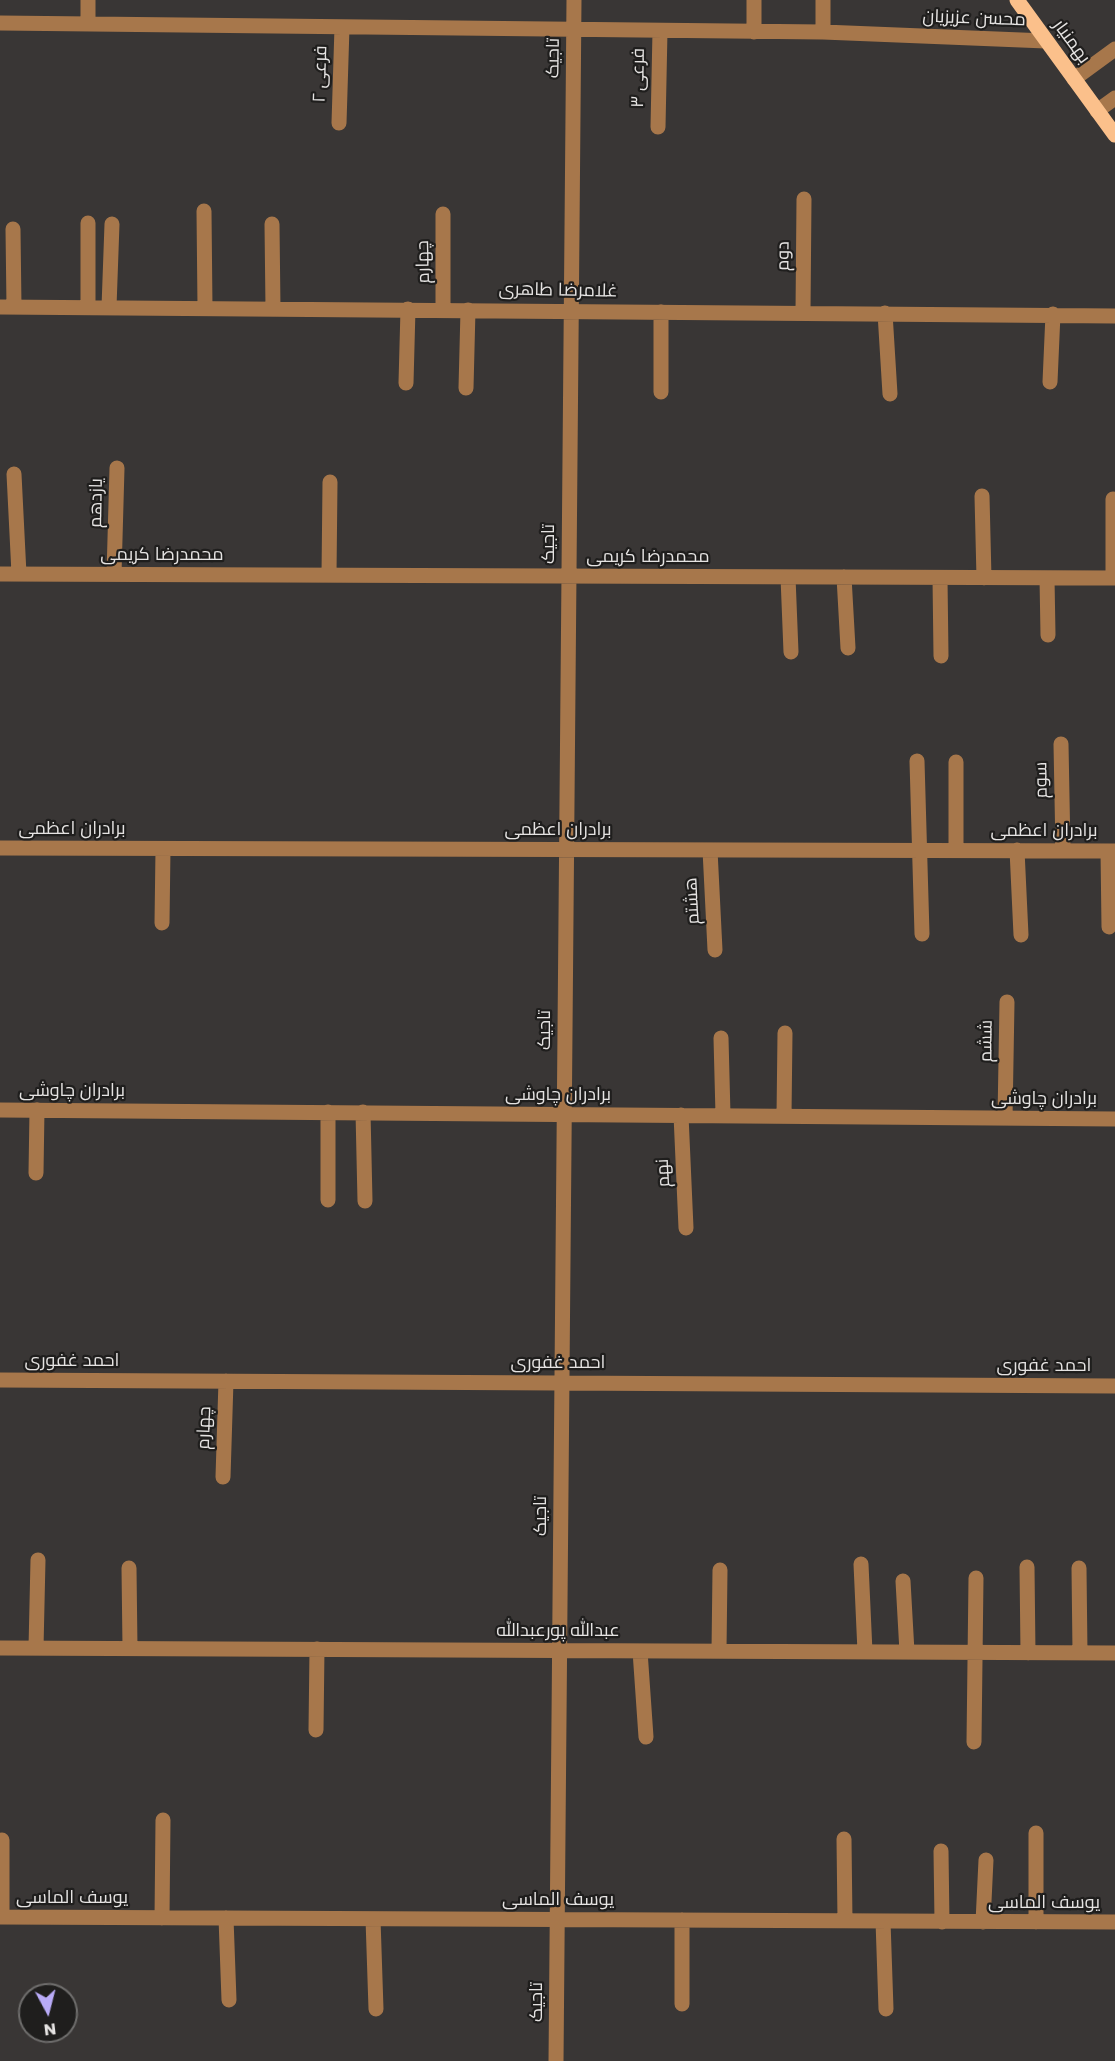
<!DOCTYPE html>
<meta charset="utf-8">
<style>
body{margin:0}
#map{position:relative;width:1115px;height:2061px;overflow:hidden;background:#393635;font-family:Poppins,sans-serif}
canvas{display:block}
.north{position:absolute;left:18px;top:1983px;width:60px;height:60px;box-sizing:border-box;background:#1f1e1d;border:2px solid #6e6d6c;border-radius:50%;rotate:173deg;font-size:16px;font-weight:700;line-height:24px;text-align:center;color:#e5e3e2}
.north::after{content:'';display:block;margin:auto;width:21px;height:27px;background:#b9abf7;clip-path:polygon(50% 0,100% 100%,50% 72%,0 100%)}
</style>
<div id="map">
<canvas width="1115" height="2061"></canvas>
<div class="north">N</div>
</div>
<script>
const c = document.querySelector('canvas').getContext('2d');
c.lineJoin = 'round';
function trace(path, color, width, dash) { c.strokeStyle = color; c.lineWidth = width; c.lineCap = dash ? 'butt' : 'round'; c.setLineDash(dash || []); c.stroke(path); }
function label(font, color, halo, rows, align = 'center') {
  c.font = font + ' Poppins,Cairo,sans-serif'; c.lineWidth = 4.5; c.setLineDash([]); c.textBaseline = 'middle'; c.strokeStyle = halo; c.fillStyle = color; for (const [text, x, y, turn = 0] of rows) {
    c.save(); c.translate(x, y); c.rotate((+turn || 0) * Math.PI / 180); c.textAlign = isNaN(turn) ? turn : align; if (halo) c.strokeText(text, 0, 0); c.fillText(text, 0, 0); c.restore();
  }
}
trace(new Path2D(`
 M88,0V24
 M823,0V32
 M0,23L823,32L1046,41
 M754,32V0
 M1074,79L1115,49
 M1097,111L1115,98
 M339,123L342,27
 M658,127L660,31
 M204,211L205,308
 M443,214V310
 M88,223V307
 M272,224L273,309
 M13,229L14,307
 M0,307L1115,316
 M109,307L112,224
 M803,312L804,199
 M885,313L890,394
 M1050,382L1053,314
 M406,383L408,309
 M466,388L468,310
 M661,392V312
 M14,474L19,574
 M982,496L984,578
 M0,574L1115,578
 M114,574L117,468
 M329,575L330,482
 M788,577L791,652
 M844,577L848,648
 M940,578L941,656
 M1047,578L1048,635
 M1113,578V499
 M1061,744L1063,850
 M917,761L922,934
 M0,848L1115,851
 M710,850L715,950
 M956,850V762
 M1017,850L1021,935
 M1108,851L1109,927
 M162,923L163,849
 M721,1038L723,1115
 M0,1110L1115,1119
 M363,1112L365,1201
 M681,1115L686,1228
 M784,1116L785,1033
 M1005,1118L1007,1002
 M36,1173L37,1110
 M328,1200V1112
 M0,1380L1115,1386
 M223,1477L226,1381
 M861,1564L865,1652
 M1027,1567L1028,1653
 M129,1568L130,1648
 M1079,1568L1080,1653
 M903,1581L907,1652
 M0,1648L1115,1653
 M36,1648L38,1560
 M640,1651L646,1737
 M719,1651L720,1570
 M316,1730L317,1649
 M974,1742L976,1578
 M844,1839L845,1921
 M2,1840V1917
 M941,1851L942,1922
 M0,1917L1115,1922
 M162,1918L163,1820
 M226,1918L229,2000
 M373,1919L376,2009
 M883,1921L886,2009
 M983,1922L986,1860
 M1036,1922V1833
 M682,2004V1920
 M556,2061L574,0`), '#a7774b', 15);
trace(new Path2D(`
 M1017,0L1115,135`), '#fbc08b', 15);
label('18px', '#e5e3e2', '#1f1e1d', [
 ["محسن عزیزیان",974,19,2],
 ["بهمنیار",1071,42,54],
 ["تاجیک",554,58,-89],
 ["فرعی ۲",321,74,-88],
 ["فرعی ۳",639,78,-89],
 ["دوم",784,256,-89],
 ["چهارم",424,262,-91],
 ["غلامرضا طاهری",558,291,1],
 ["یازدهم",97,503,-89],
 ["تاجیک",549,544,-90],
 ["محمدرضا کریمی",162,555],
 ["محمدرضا کریمی",648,557],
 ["سوم",1042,780,-91],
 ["برادران اعظمی",72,829],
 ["برادران اعظمی",558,830],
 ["برادران اعظمی",1044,831],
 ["هشتم",693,901,-93],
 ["تاجیک",545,1030,-90],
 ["ششم",987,1041,-89],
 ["برادران چاوشی",72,1091],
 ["برادران چاوشی",558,1095],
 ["برادران چاوشی",1044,1099],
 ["نهم",664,1173,-93],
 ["احمد غفوری",72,1361],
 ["احمد غفوری",558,1363],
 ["احمد غفوری",1044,1366],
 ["چهارم",205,1428,-88],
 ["تاجیک",541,1516,-90],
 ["عبدالله پورعبدالله",558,1631],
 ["یوسف الماسی",72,1898],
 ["یوسف الماسی",558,1900],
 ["یوسف الماسی",1044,1903],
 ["تاجیک",537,2002,-90]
]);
</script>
